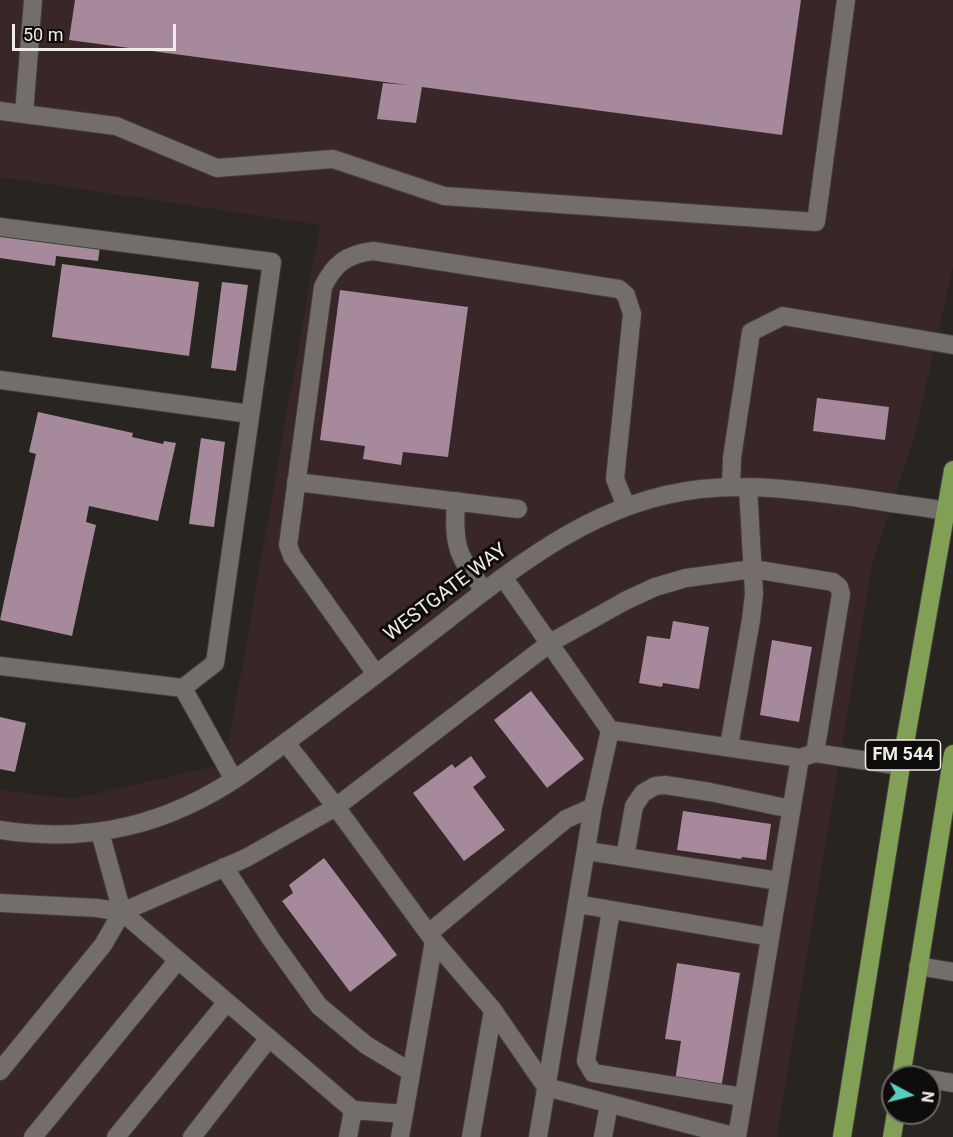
<!DOCTYPE html>
<style>
body{margin:0}
#map{position:relative;width:953px;height:1137px;overflow:hidden;background:#28241f;font-family:Roboto,sans-serif}
canvas{display:block}
.north{position:absolute;left:881px;top:1065px;width:60px;height:60px;box-sizing:border-box;background:#0f0d0b;border:2px solid #696664;border-radius:50%;rotate:97deg;font-size:16px;font-weight:700;line-height:24px;text-align:center;color:#efece9}
.north::after{content:'';display:block;margin:auto;width:21px;height:27px;background:#59cebe;clip-path:polygon(50% 0,100% 100%,50% 72%,0 100%)}
.scale{position:absolute;left:12px;top:24px;width:164px;height:27px;box-sizing:border-box;border:3px solid #efece9;border-top:0;padding-left:8px;font-size:18px;line-height:21px;white-space:nowrap;color:#efece9;-webkit-text-stroke:4px #0f0d0b;paint-order:stroke}
</style>
<div id="map">
<canvas width="953" height="1137"></canvas>
<div class="north">N</div>
<div class="scale">50 m</div>
</div>
<script>
const c = document.querySelector('canvas').getContext('2d');
c.lineJoin = 'round';
function fillPath(path, color) { c.fillStyle = color; c.fill(path, 'evenodd'); }
function trace(path, color, width, dash) { c.strokeStyle = color; c.lineWidth = width; c.lineCap = dash ? 'butt' : 'round'; c.setLineDash(dash || []); c.stroke(path); }
function label(font, color, halo, rows, align = 'center') {
  c.font = font + ' Roboto,sans-serif'; c.lineWidth = 6; c.setLineDash([]); c.textBaseline = 'middle'; c.strokeStyle = halo; c.fillStyle = color; for (const [text, x, y, turn = 0] of rows) {
    c.save(); c.translate(x, y); c.rotate((+turn || 0) * Math.PI / 180); c.textAlign = isNaN(turn) ? turn : align; if (halo) c.strokeText(text, 0, 0); c.fillText(text, 0, 0); c.restore();
  }
}
fillPath(new Path2D(`
 M0,0H953V267L914,439L873,562L777,1137H0V790L72,799L225,764L320,225L0,177Z`), '#392628');
fillPath(new Path2D(`
 M75,0H801L782,135L422,87L416,123L377,119L383,83L407,85L69,40Z
 M0,232L100,247L98,261L56,256L55,266L0,258Z
 M62,264L199,282L189,356L52,337Z
 M222,282L248,285L236,371L211,368Z
 M340,290L468,307L448,457L403,452L401,465L363,459L365,446L320,440Z
 M817,398L889,407L885,440L813,431Z
 M38,412L133,433L132,437L163,444L164,441L176,443L158,521L89,506L86,522L96,525L72,636L0,620L36,454L29,452Z
 M201,438L225,442L214,527L189,524Z
 M673,621L709,627L699,689L663,683L662,687L639,683L647,636L670,639Z
 M772,640L812,647L799,722L760,715Z
 M531,691L584,759L547,788L494,720Z
 M0,717L26,723L15,772L0,769Z
 M471,756L486,777L473,787L505,830L464,861L413,793L452,764L455,768Z
 M683,811L771,824L766,860L742,857L741,859L677,850Z
 M324,858L397,955L350,992L282,901L293,893L289,885Z
 M677,963L740,973L721,1089L675,1081L681,1041L665,1039Z`), '#a6899a');
const minor = new Path2D(`
 M0,111L116,126L217,168L333,159L444,196L816,222L846,0
 M24,114L33,0
 M0,227L272,262L215,663L183,688L234,780
 M0,380L250,414
 M296,482L518,509
 M731,486L732,458L751,332L783,316L953,345
 M456,501C453,546 457,556 485,591
 M503,577L610,730L800,758L815,753L901,766
 M0,666L183,688
 M376,674L292,556L288,545L323,287C334,264 347,254 373,251L619,289L626,295L632,314L615,479L626,506
 M286,743L336,807L434,941L493,1010L546,1087L737,1137L800,758
 M729,746L751,620L754,594L748,487
 M0,830C90,844 169,825 244,773C305,729 365,683 425,637C510,572 590,501 701,489C754,483 806,491 859,498C890,503 922,507 953,512
 M100,832L122,912L353,1110L404,1114L434,941
 M587,851L779,881
 M625,857L634,806L643,793L655,786L665,785L710,792L791,809
 M224,867L271,939L319,1006L366,1045L411,1072
 M0,903L97,908L122,912L246,858L336,807L550,643L625,601L655,587L686,578L753,569L833,582L839,587L841,594L815,753
 M577,904L770,937
 M611,910L586,1061L593,1073L743,1097
 M429,933L566,819L593,807
 M918,966L953,972
 M0,1071L103,945L122,912
 M929,1079L953,1083
 M33,1137L178,960
 M116,1137L227,1002
 M192,1137L269,1038
 M348,1137L353,1110
 M400,1137L404,1114
 M471,1137L493,1010
 M538,1137L593,807L610,730
 M603,1137L609,1104`);
const major = new Path2D(`
 M901,1077L953,754
 M842,1137L901,766L953,470
 M892,1137L896,1113`);
trace(minor, '#423e3a', 20);
trace(major, '#423e3a', 20);
trace(minor, '#736e69', 18);
trace(major, '#81a056', 18);
for (const [x, y, w] of [
 [903,755,75]
]) { const box = new Path2D(); box.roundRect(x - w / 2, y - 15, w, 30, 4.5); c.fillStyle = '#0f0d0b'; c.fill(box); trace(box, '#efece9', 1.5); }
label('bold 18px', '#efece9', null, [
 ["FM 544",903,755]
]);
label('20px', '#efece9', '#0f0d0b', [
 ["WESTGATE WAY",446,593,-37]
]);
</script>
